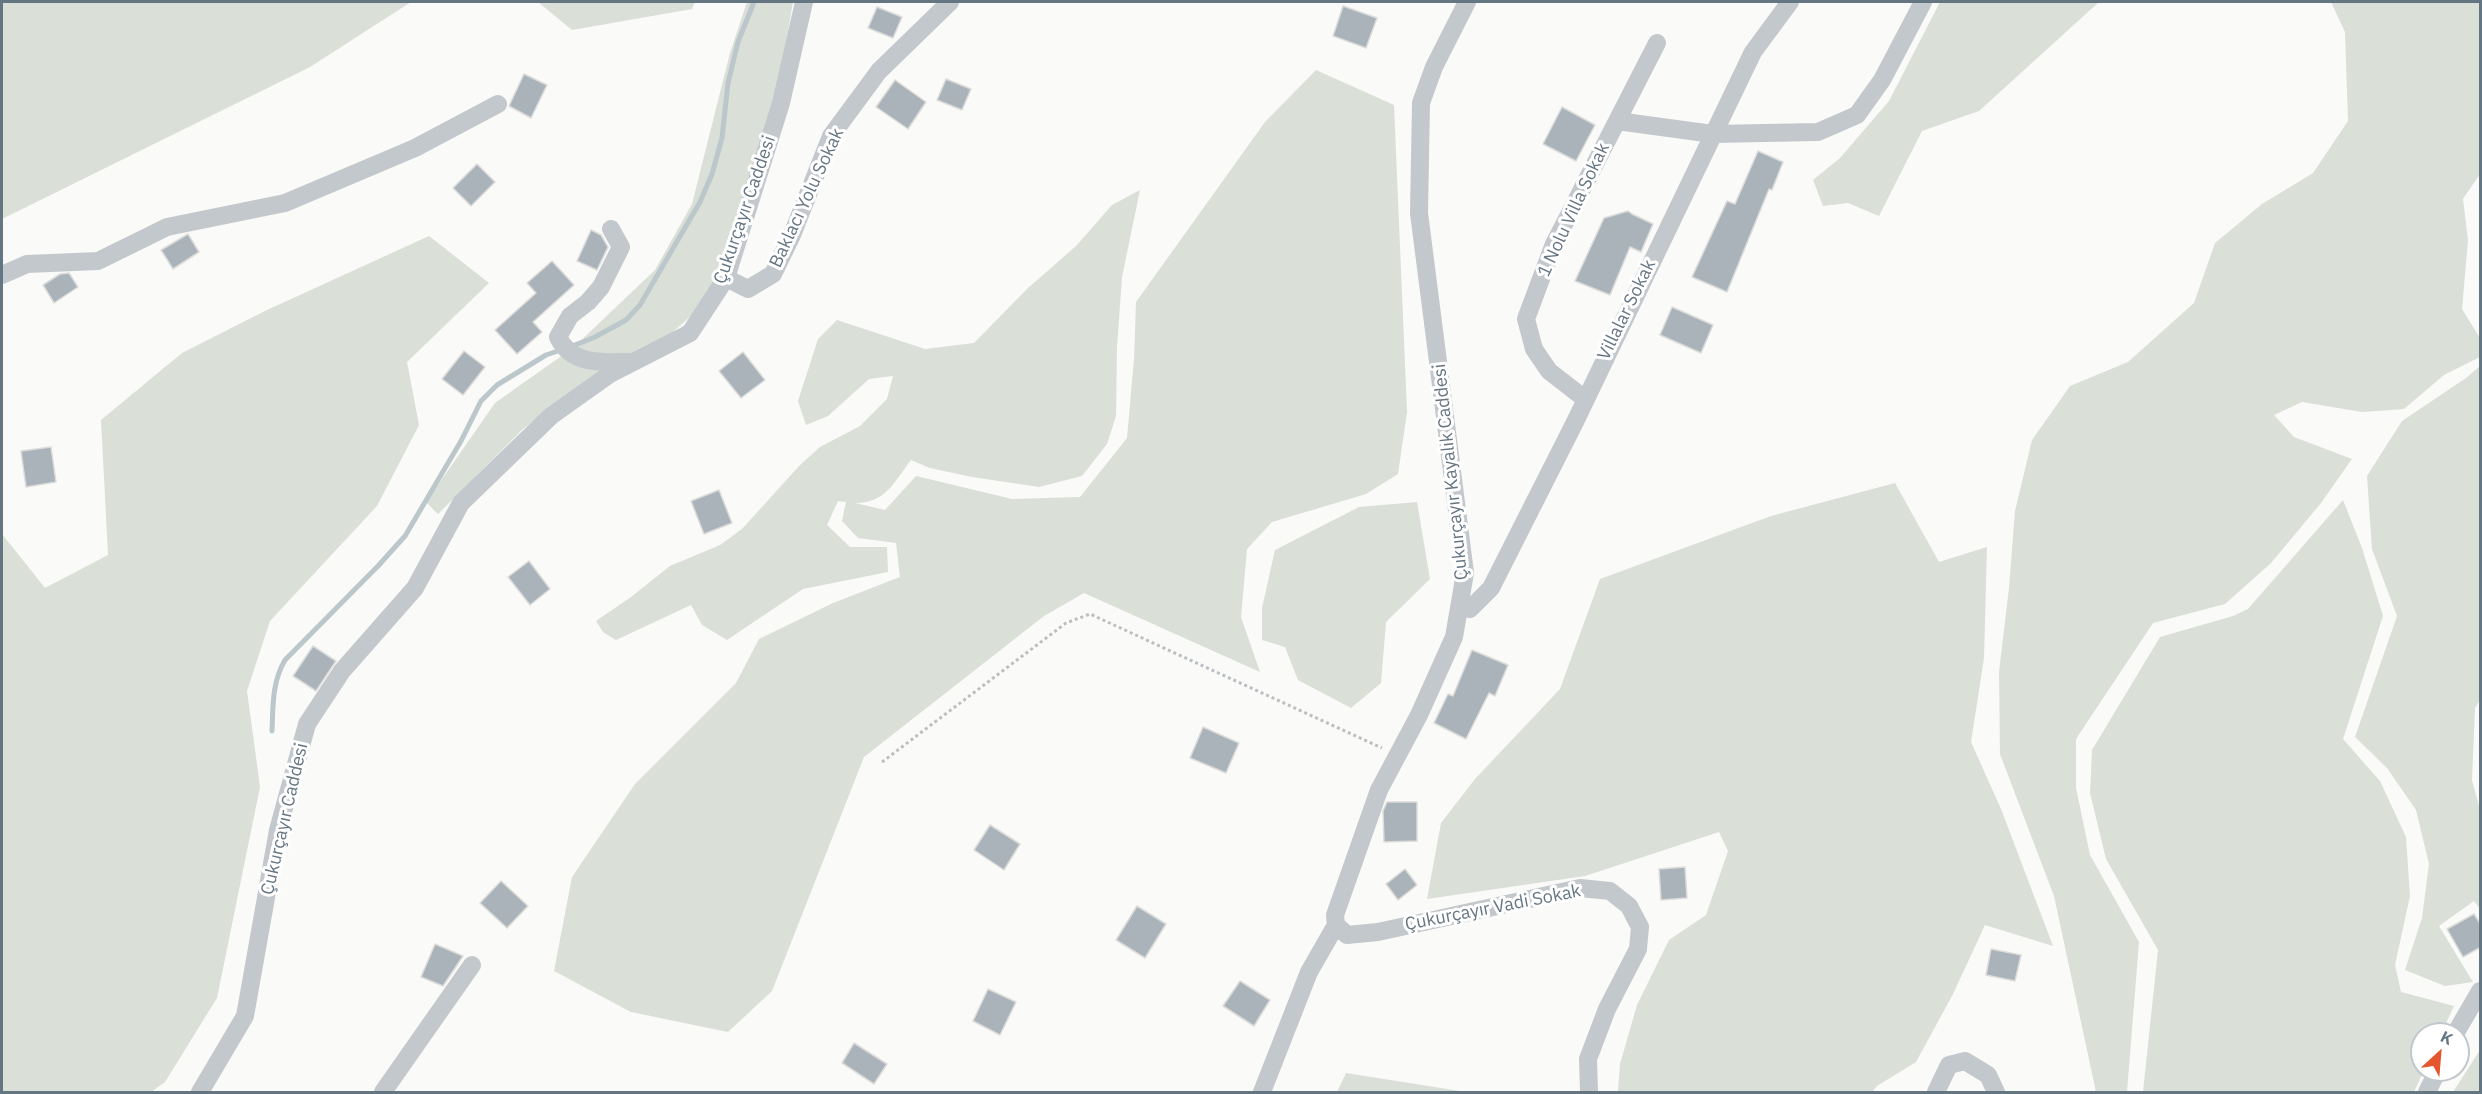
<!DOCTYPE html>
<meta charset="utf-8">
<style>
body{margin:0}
#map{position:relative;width:2482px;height:1094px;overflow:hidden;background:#fafaf8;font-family:"IBM Plex Sans",sans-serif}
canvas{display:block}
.frame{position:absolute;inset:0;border:3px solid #657683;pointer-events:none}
.north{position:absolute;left:2410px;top:1022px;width:60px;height:60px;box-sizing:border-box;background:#fff;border:2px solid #c1c8cd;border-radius:50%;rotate:26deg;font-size:16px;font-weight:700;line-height:24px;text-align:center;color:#657683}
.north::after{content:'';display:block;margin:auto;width:21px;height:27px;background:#e4572e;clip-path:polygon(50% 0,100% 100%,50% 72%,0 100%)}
</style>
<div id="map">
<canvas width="2482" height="1094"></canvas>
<div class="frame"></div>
<div class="north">K</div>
</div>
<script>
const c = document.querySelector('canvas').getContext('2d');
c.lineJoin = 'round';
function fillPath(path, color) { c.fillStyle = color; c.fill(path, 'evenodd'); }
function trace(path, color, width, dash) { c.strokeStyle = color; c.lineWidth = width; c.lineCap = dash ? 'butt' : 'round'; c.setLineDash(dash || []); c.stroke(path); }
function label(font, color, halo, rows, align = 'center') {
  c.font = font + ' "IBM Plex Sans",sans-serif'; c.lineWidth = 6; c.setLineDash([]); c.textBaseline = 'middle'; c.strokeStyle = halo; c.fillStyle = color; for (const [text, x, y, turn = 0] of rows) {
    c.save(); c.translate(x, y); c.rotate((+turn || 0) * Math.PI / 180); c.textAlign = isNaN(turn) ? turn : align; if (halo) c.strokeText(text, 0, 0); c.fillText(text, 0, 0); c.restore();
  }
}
fillPath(new Path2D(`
 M2,2H411L310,67L2,219Z
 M538,2H695L692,9L572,30Z
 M747,2H793L780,78L716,279L694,313L672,333L583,383L523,429L438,514L426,502L495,403L574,347L655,270L692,204L730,53Z
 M1940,2H2099L1979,111L1922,131L1879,216L1848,203L1823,206L1813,180L1840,158L1889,101Z
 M2331,2H2480V174L2463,199L2468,240L2462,309L2480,338V357L2444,375L2404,409L2362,412L2302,402L2274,415L2294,437L2352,459L2321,503L2271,563L2225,604L2153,623L2076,739V788L2090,855L2139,942L2127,1092H2096L2054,896L2000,754L1999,672L2009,588L2015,511L2032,440L2070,386L2128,362L2194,303L2215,243L2262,204L2313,173L2348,121L2345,32Z
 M1316,70L1394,105L1407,412L1398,474L1366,494L1272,522L1247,549L1241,617L1260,672L1084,593L1044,616L864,757L772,991L728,1032L631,1012L554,971L572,877L635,784L736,683L759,639L833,603L900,577L896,543L858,538L842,521L846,502L838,501L827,525L850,547H887L888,572L803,589L727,640L702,625L691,605L616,640L603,632L596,621L631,597L670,566L720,545L742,529L800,465L820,447L860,426L887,399L893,376L869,379L828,416L806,425L798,401L818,339L837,320L925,349L974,343L1028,288L1076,246L1112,205L1140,190L1122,277L1117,347L1116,416L1107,444L1082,476L1039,487L972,477L930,468L911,460C894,482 886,503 855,503L885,510L916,476L1012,499L1080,497L1127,438L1134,359L1136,302L1265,122Z
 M429,236L489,283L407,362L419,425L377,506L270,621L247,691L260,787L217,998L165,1082L151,1092H2V534L45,588L108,555L101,420L182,353L267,310Z
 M2480,366V700L2475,708L2472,780L2480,810V909L2474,901L2439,926L2473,982L2445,986L2405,970L2422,918L2429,864L2416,810L2387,768L2355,737L2397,616L2372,549L2367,476L2402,421L2466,378Z
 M1895,483L1939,562L1987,547L1984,658L1971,742L2001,809L2053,946L1985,925L1953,994L1916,1062L1877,1086L1872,1092H1618L1620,1064L1637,1005L1669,940L1706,915L1728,851L1719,832L1585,876L1427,899L1441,823L1475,779L1560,689L1600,579L1771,516Z
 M2343,500L2362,548L2383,616L2343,739L2380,781L2406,837L2410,896L2395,965L2401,992L2454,1006L2441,1034H2422V1070H2424L2414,1092H2143L2158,950L2106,859L2090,793L2092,750L2160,637L2233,616L2248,609Z
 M1417,502L1430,579L1386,622L1381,683L1351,708L1298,680L1285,647L1262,640V608L1275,550L1359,507Z
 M2480,1050V1092H2453Z
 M1346,1073L1466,1092H1337Z`), '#dadfd7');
trace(new Path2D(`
 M570,347L595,337L626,320L640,305L700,202L712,174L722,138L728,83L738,42L754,2
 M272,731C273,706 272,682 285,660L378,566L405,536L461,441L481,401L497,385L546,355L561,350`), '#bbc7cb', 5);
const building = new Path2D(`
 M1343,6L1377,18L1366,48L1333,36Z
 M877,7L902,17L893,38L868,28Z
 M524,74L547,85L531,118L509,106Z
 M946,79L971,89L962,110L937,100Z
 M895,80L926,102L908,129L876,107Z
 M1562,107L1595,125L1576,161L1543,144Z
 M1758,151L1783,162L1772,190L1769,189L1727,292L1692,277L1727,201L1735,204Z
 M477,164L495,182L471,206L453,188Z
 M1628,211L1632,214L1653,224L1641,252L1630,247L1610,295L1575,281L1604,218Z
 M591,230L601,235L608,247L597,270L577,261Z
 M188,234L199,252L173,269L161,250Z
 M552,261L574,285L533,322L542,332L517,354L495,330L536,293L527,283Z
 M69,273L78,287L54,303L43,285L60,274Z
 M1672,307L1713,325L1701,353L1660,335Z
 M464,351L485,367L463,395L442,379Z
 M743,352L765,380L741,398L719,371Z
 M51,447L56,482L26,487L21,451Z
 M719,490L732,523L704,534L691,501Z
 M529,561L550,589L530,605L508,577Z
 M313,646L336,661L316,691L293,676Z
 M1472,650L1508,665L1495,696L1489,693L1466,739L1434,723L1448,694L1453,696Z
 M1203,727L1239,743L1226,773L1190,758Z
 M1387,802H1417V841L1384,842L1383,811Z
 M990,825L1020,844L1004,870L974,850Z
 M1685,867L1687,898L1661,900L1659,869Z
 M1405,869L1417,885L1398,900L1386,884Z
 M501,881L528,906L507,928L480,903Z
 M1137,906L1166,924L1145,958L1116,940Z
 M2474,914L2481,925V947L2463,957L2447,929Z
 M435,944L463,956L443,986L421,977Z
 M1991,949L2021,955L2015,981L1986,975Z
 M1240,981L1270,1000L1254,1026L1223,1006Z
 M988,989L1016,1002L1000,1035L973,1021Z
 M854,1043L887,1064L874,1084L842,1063Z`);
fillPath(building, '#aab3b9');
trace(building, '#dcdcda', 1.5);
trace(new Path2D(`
 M882,762L1066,623L1090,614L1382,748`), '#bbbfc2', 3, [3, 3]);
trace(new Path2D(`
 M1617,121L1713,134L1818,132L1857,115L1882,80L1923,2
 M611,229L621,247L601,287L588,302L570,316L558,337C572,366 602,362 629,362
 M2,275L27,264L98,261L167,227L285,203L415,148L498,104
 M726,278L748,289L773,274L792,235L831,136L879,71L950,2
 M1585,399L1549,371L1534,349L1526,319L1554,244L1657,43
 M1461,605L1470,609L1491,588L1575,422L1753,52L1790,2
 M1336,925L1347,935L1378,932L1580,888L1610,891L1629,906L1640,927L1638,949L1607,1009L1588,1059L1589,1092
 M2455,1034L2480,991
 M200,1092L245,1016L278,830L307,724L342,671L415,588L461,503L551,416L610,374L690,333L726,278L781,103L804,2
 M383,1092L472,965
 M1262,1092L1309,972L1336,925L1335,915L1379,790L1419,715L1454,637L1465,573L1419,213L1421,103L1434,67L1467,2
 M1936,1092L1949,1065L1965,1061L1988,1075L1996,1092
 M2427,1092L2438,1070`), '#c3c8cc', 18);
label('18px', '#657683', '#fff', [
 ["Baklacı Yolu Sokak",807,198,-65],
 ["Çukurçayır Caddesi",745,210,-71],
 ["1 Nolu Villa Sokak",1574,210,-65],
 ["Villalar Sokak",1627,310,-64],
 ["Çukurçayır Kayalık Caddesi",1451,472,-96],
 ["Çukurçayır Caddesi",285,819,-77],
 ["Çukurçayır Vadi Sokak",1493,908,-11]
]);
</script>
